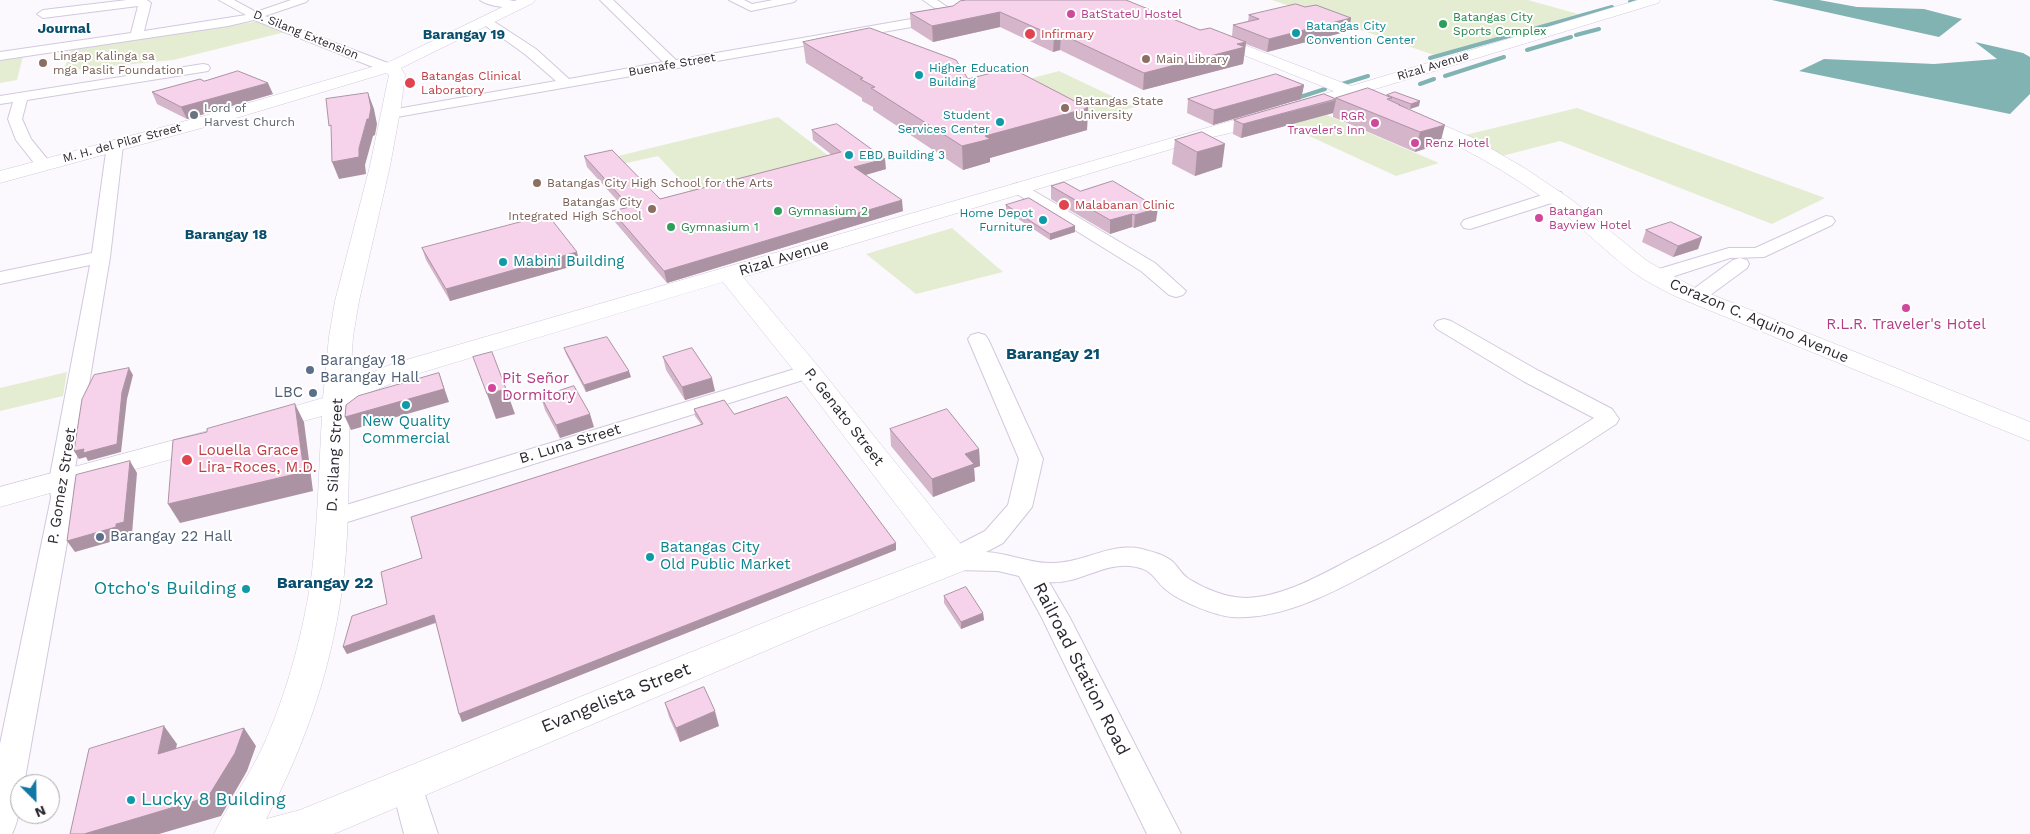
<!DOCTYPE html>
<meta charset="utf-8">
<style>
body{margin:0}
#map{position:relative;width:2030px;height:834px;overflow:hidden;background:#fbf9fd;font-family:"Work Sans",sans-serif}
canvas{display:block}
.north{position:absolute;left:10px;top:774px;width:50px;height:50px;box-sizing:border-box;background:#fff;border:1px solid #aba9ad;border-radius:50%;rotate:157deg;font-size:14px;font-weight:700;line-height:20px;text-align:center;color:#2c2831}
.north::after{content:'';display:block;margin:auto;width:18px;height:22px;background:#1078a3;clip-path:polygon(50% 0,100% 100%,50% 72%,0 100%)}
</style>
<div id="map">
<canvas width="2030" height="834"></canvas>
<div class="north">N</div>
</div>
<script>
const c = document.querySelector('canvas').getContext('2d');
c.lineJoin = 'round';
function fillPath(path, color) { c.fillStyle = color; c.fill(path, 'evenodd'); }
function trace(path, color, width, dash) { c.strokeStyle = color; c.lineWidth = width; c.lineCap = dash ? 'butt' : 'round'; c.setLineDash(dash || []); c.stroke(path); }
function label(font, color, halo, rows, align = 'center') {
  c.font = font + ' "Work Sans",sans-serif'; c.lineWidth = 4; c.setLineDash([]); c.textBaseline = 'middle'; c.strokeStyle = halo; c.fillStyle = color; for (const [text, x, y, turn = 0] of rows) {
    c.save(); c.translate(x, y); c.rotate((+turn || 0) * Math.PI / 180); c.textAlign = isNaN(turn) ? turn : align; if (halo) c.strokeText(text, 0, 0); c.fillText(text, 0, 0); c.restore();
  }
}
fillPath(new Path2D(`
 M1272,0H1528L1578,14L1437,56Z
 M261,21L285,32L173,60L63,71L72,48Z
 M23,56L17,80L0,83V59Z
 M1059,71L1135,107L1097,118L1021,81Z
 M1577,108L1825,198L1772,224L1560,141L1502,156L1465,135Z
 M1320,112L1439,163L1396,176L1283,124Z
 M778,117L830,157L698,199L658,156L622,164L614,157Z
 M952,228L1003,272L916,294L866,254Z
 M67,372L63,396L0,411V388Z`), '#e4edd2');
fillPath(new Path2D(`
 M1772,0H1819L1857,7L1924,9L1962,19L1939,37Z
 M1975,42L2023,53L2030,57V94L2010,114L1799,71L1824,59L1934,64L1997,59Z`), '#82b3b3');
trace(new Path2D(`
 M1630,2L1638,0
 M1576,35L1599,29
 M1527,50L1571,37
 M1430,58L1612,7
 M1445,76L1504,57
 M1342,84L1368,76
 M1420,84L1434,79
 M1294,99L1325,89`), '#82b3b3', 4);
const street = new Path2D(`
 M127,0H147L151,3L144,31L246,15L219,0H234L256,12L291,0H308L306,2L265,16L393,65L395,68L393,71H383L254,20L228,26L0,60V52L131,33L138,6L43,18L37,14L43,10Z
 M480,0H509L523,3L525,5C519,11 486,6 480,0Z
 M600,0H613L676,60L940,14L946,18L940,22L391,118L386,117L384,114L386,111L391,110L556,81L526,55L483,24L481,21L483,18L487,17L536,49L569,79L663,62Z
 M729,0H744L752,4L773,0H796L794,2L751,11Z
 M923,0H937L959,15L957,18H949Z
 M203,64L208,65L210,68L208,71L27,100L22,119L31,139L52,165L50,168H38L16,140L8,119L13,102L0,104V96Z
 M115,140L120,142L123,145L110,257L73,481L75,498L24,784H20C20,802 20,818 12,834H0V744L51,498L49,481L90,265L0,284V272L92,253L107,145L110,142Z
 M1018,183L1024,185L1155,263L1186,291L1183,295L1176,297L1169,295L1141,271L1012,191L1010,188L1012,185Z
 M1555,191L1561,192L1563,196L1561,200L1470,229L1464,228L1461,224L1464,220Z
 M1826,216L1832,217L1835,221L1832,225L1764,257L1730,258L1656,282L1649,280L1647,276L1649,272L1729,248H1755Z
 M1740,258L1747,260L1749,264L1747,268L1702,301L1695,303L1688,301L1685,297L1688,293L1733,260Z
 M1444,319L1451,321L1539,371L1612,409L1619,419L1616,424C1546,470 1474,515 1400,556C1352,582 1289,621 1232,617C1216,616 1182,602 1169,592C1152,580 1156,569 1130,566C1102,563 1077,585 1049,582L1070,618L1181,834H1147L1042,618L1019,576L998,571L957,570L948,568L942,558L946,551L985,531L1008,505L1019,459L968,339L971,335L978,333L985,335L988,339L1043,459L1032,507L1003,543L986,552C1009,553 1031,564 1053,563C1085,563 1109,542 1142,549C1153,552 1165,555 1173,562C1179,568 1182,575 1189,579C1205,589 1227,598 1246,598C1287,597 1329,570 1365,552C1444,511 1520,465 1594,418L1523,381L1437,329L1434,325L1437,321Z
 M808,365L816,366L819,371L816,376L341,524L332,526L323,524L319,518L323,512Z
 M407,770L418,774L438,834H404L391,784L396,774Z`);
const secondary = new Path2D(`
 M517,0H535L533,3L401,68L405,75L401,106L390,166L359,301L353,337L350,382L392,364L1334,91L1206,40L1203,37L1206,34H1216L1351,86L1638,0H1660L1658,3L1362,93L1360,97H1350L1243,130L1208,138L743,277L817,365L968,553L973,561L968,569L812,631L334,834H214C229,803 250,775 264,744C288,690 304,630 312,572C318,520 319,468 322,416L264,432L254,430L250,424L254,418L323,398L329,337L335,301L370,166L389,75L386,73L216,124L0,183V171L204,116L389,62ZM723,282L799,377L936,557L788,613L300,810L266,819C307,742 334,661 344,574C350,519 348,463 350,407L362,404L365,398L364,396L373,391L410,376Z
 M1408,110L1471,137L1526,169L1572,200L1647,261L1693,287L2030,422V441L1677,297C1661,289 1645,281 1630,270C1605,251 1583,228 1557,208C1510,172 1456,143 1402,119L1399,115L1402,111Z
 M208,431L218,434L222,440L218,446L0,507V487Z`);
trace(street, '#d2c8df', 2);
trace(secondary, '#d2c8df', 1);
fillPath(street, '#fff');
fillPath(secondary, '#fff');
fillPath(new Path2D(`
 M953,6L1184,24L1200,30L1232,36L1233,25L1248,21L1249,15L1305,7L1351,18L1349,31L1267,52L1246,44L1243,64L1143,90L1060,50L1053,52L1000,27L933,42L911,28L910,13Z
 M803,42L968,79L1088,108L1087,130L990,158V162L963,170L873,110V107L862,101V98L806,63Z
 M204,81L273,94L187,119L157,104L152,92Z
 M1304,85L1301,99L1213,125L1187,113L1188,99Z
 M1387,95L1419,106L1410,109L1400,106L1440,144L1415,152L1333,117V113L1241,138L1233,134L1234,120L1336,99V98L1387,96Z
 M812,130L886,169L865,175L903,211L667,283L615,222L612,211L624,208L587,167L584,156L660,199L832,155L813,140Z
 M1202,132L1222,167L1195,176L1172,164L1175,140Z
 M1051,186L1080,191L1156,221L1134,228L1132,227L1110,234L1051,199Z
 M1006,205L1075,226V232L1050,240L1006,211Z
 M1646,230L1702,237L1698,249L1673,257L1642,242Z
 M422,248L580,264L450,301L426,260Z
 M564,348L631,377L586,392L566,354Z
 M663,357L715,391L685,400L666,370Z
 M541,397L594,427L560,438L545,410Z
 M694,409L734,414L896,543V550L462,722L436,623L347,654L343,647L387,604L422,558L701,424L695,416Z
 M890,429L979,449L980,466L974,468L975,481L933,497L891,446Z
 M944,596L983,613L984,620L961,629L944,603Z
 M665,703L719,726L680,742L669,717Z`), '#d4b5ca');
fillPath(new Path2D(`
 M1000,12V27L933,42L932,26Z
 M1351,18L1349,31L1267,52L1269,39Z
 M1061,34L1060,50L1053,52L1054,36Z
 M1246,42L1243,64L1143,90L1144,73Z
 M268,83L273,94L187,119L181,107Z
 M1304,85L1301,99L1213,125L1214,110Z
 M368,93L374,109L377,124L375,135L373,136L365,165L366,174L339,179L332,162L359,148L367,119Z
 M1336,100L1333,113L1241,138L1243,124Z
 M1420,101L1419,106L1410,109L1411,104Z
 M1088,108L1087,130L990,158V162L963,170L962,146L985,136Z
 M1445,125L1440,144L1415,152L1420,132Z
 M1225,144L1222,167L1195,176L1197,152Z
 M885,159L886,169L855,178L854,167Z
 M902,200L903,211L667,283L664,271Z
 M1158,208L1156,221L1134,228L1135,215Z
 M1132,214V227L1110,234V220Z
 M1075,226V232L1050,240V234Z
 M1702,237L1698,249L1673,257L1678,246Z
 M577,252L580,264L450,301L446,289Z
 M129,368L133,375L127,399L121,452L88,461L86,457L79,459L74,451L84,449L122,392Z
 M629,371L631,377L586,392L584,385Z
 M439,373L449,402L351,430L345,417Z
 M712,378L715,391L685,400L682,387Z
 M506,389L515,414L496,419L487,394Z
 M295,404L304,422L313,491L180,523L168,504Z
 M590,414L594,427L560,438L556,425Z
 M979,449L980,466L974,468L975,481L933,497L932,479L965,454Z
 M130,461L137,473L132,534L124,536V538L75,552L67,541Z
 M896,543V550L462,722L459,714Z
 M983,613L984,620L961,629V622Z
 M434,615L437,622L347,654L343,647Z
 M715,711L719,726L680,742L676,728Z
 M164,726L177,744L171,772L158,754Z
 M244,728L256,746L247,771L221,816L159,834H84Z`), '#ac93a4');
const building = new Path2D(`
 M967,0H1126L1200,30L1210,28L1246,42L1237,44L1245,47L1144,73L1061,34L1054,36L1000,12L932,26L910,13L953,6L960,1Z
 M1296,4L1305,7L1316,5L1351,18L1269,39L1233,25L1259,19L1249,15Z
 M870,28L956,60L968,79L1011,68L1088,108L985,136L990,139L962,146L871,88L875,87L860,79L863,78L803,42Z
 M238,71L268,83L181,107L152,92L200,79L204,81Z
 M1276,74L1304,85L1214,110L1188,99Z
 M1368,88L1392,98L1387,99L1400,105H1399L1445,125L1420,132L1336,98Z
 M1395,92L1420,101L1411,104L1387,95Z
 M368,93L371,108L369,119H367L359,148V157L332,162L331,125L329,126L326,99Z
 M1324,94L1336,99L1243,124L1234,120Z
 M837,124L885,159L854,167L902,200L664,271L612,211L630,207L584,156L612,150L660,199L841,152L812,130Z
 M1202,132L1225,144L1197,152L1175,140Z
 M1113,181L1158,208L1135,215L1132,214L1110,220L1051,186L1064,182L1080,191Z
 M1029,198L1075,226L1050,234L1006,205Z
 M548,215L577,252L446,289L422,248Z
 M1671,222L1702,237L1678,246L1646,230Z
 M607,337L629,371L584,385L564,348Z
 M692,348L712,378L682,387L663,357Z
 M492,352L506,389L487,394L473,357Z
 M129,368L122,392L117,444L83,453L84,449L74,451L82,399L94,375Z
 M439,373L444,389L345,417L346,405L358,396Z
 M574,386L590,414L556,425L541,397Z
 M787,397L896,543L459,714L434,615L343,647L352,616L387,604L381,572L422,558L411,517L703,424L694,409L724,400L734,414Z
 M295,404L304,472L168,504L173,440L207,432V429Z
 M947,409L979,449L965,454L974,464L932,479L890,429Z
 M130,461L124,522L116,524V527L67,541L76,475Z
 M966,587L983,613L961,622L944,596Z
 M704,687L715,711L676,728L665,703Z
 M164,726L158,754L244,728L235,753L208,797L84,834H70L89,749Z`);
fillPath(building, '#f6d2eb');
trace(building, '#ac93a4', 1);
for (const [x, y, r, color] of [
 [1071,14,5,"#d1479c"],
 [1443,24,5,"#2e9e5b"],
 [1296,33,5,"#0f9aa8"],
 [1030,34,6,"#e0444e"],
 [1146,59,5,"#8d6e63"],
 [43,63,5,"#8d6e63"],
 [919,75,5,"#0f9aa8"],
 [410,83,6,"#e0444e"],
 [1065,108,5,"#8d6e63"],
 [194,115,5,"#6b7280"],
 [1000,122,5,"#0f9aa8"],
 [1375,123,5,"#d1479c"],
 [1415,143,5,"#d1479c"],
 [849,155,5,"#0f9aa8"],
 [537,183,5,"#8d6e63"],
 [1064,205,6,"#e0444e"],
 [652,209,5,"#8d6e63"],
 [778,211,5,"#2e9e5b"],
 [1539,218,5,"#d1479c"],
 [1043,220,5,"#0f9aa8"],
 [671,227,5,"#2e9e5b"],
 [503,262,5,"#0f9aa8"],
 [1906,308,5,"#d1479c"],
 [310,370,5,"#5c6f8a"],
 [492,388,5,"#d1479c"],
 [313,393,5,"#5c6f8a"],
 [406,405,5,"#0f9aa8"],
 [187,460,6,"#e0444e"],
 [100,537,5,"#5c6f8a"],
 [650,557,5,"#0f9aa8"],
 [246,589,5,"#0f9aa8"],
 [131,800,5,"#0f9aa8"]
]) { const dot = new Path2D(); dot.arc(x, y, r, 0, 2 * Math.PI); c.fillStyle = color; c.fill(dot); trace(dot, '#fff', 2); }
label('12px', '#b23c85', '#fff', [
 ["BatStateU Hostel",1081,14],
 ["RGR",1365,116,"right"],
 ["Traveler's Inn",1365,130,"right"],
 ["Renz Hotel",1425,143],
 ["Batangan",1549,211],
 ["Bayview Hotel",1549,225]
], 'left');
label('12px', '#27864d', '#fff', [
 ["Batangas City",1453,17],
 ["Sports Complex",1453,31],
 ["Gymnasium 2",788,211],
 ["Gymnasium 1",681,227]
], 'left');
label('12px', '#0d838f', '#fff', [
 ["Batangas City",1306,26],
 ["Convention Center",1306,40],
 ["Higher Education",929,68],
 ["Building",929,82],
 ["Student",990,115,"right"],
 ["Services Center",990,129,"right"],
 ["EBD Building 3",859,155],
 ["Home Depot",1033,213,"right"],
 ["Furniture",1033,227,"right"]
], 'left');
label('12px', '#be3a42', '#fff', [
 ["Infirmary",1041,34],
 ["Batangas Clinical",421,76],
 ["Laboratory",421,90],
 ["Malabanan Clinic",1075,205]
], 'left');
label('12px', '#2c2831', '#fff', [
 ["D. Silang Extension",306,35,22],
 ["Buenafe Street",672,65,-10],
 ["Rizal Avenue",1433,66,-17],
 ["M. H. del Pilar Street",122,143,-15]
]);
label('12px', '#785e54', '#fff', [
 ["Lingap Kalinga sa",53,56],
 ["mga Paslit Foundation",53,70],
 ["Main Library",1156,59],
 ["Batangas State",1075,101],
 ["University",1075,115],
 ["Batangas City High School for the Arts",547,183],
 ["Batangas City",642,202,"right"],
 ["Integrated High School",642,216,"right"]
], 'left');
label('12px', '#5b616d', '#fff', [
 ["Lord of",204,108],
 ["Harvest Church",204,122]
], 'left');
label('bold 14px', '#094f6d', '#fff', [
 ["Journal",64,29],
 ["Barangay 19",464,35],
 ["Barangay 18",226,235]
]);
label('15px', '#2c2831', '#fff', [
 ["Rizal Avenue",784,258,-17],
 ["Corazon C. Aquino Avenue",1759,321,23],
 ["P. Genato Street",844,417,52],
 ["B. Luna Street",570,444,-17],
 ["D. Silang Street",335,455,-87],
 ["P. Gomez Street",62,486,-81]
]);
label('15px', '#0d838f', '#fff', [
 ["Mabini Building",513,262],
 ["New Quality",406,422,"center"],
 ["Commercial",406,439,"center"],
 ["Batangas City",660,548],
 ["Old Public Market",660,565]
], 'left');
label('15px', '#b23c85', '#fff', [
 ["R.L.R. Traveler's Hotel",1906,325],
 ["Pit Señor",502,379,"left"],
 ["Dormitory",502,396,"left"]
]);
label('15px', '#4e5e75', '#fff', [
 ["Barangay 18",320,361],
 ["Barangay Hall",320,378],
 ["LBC",303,393,"right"],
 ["Barangay 22 Hall",110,537]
], 'left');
label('15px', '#be3a42', '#fff', [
 ["Louella Grace",198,451],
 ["Lira-Roces, M.D.",198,468]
], 'left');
label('bold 16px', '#094f6d', '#fff', [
 ["Barangay 21",1053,354],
 ["Barangay 22",325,583]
]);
label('18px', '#0d838f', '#fff', [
 ["Otcho's Building",236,589],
 ["Lucky 8 Building",141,800,"left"]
], 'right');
label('18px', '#2c2831', '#fff', [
 ["Railroad Station Road",1081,669,63],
 ["Evangelista Street",616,698,-22]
]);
</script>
